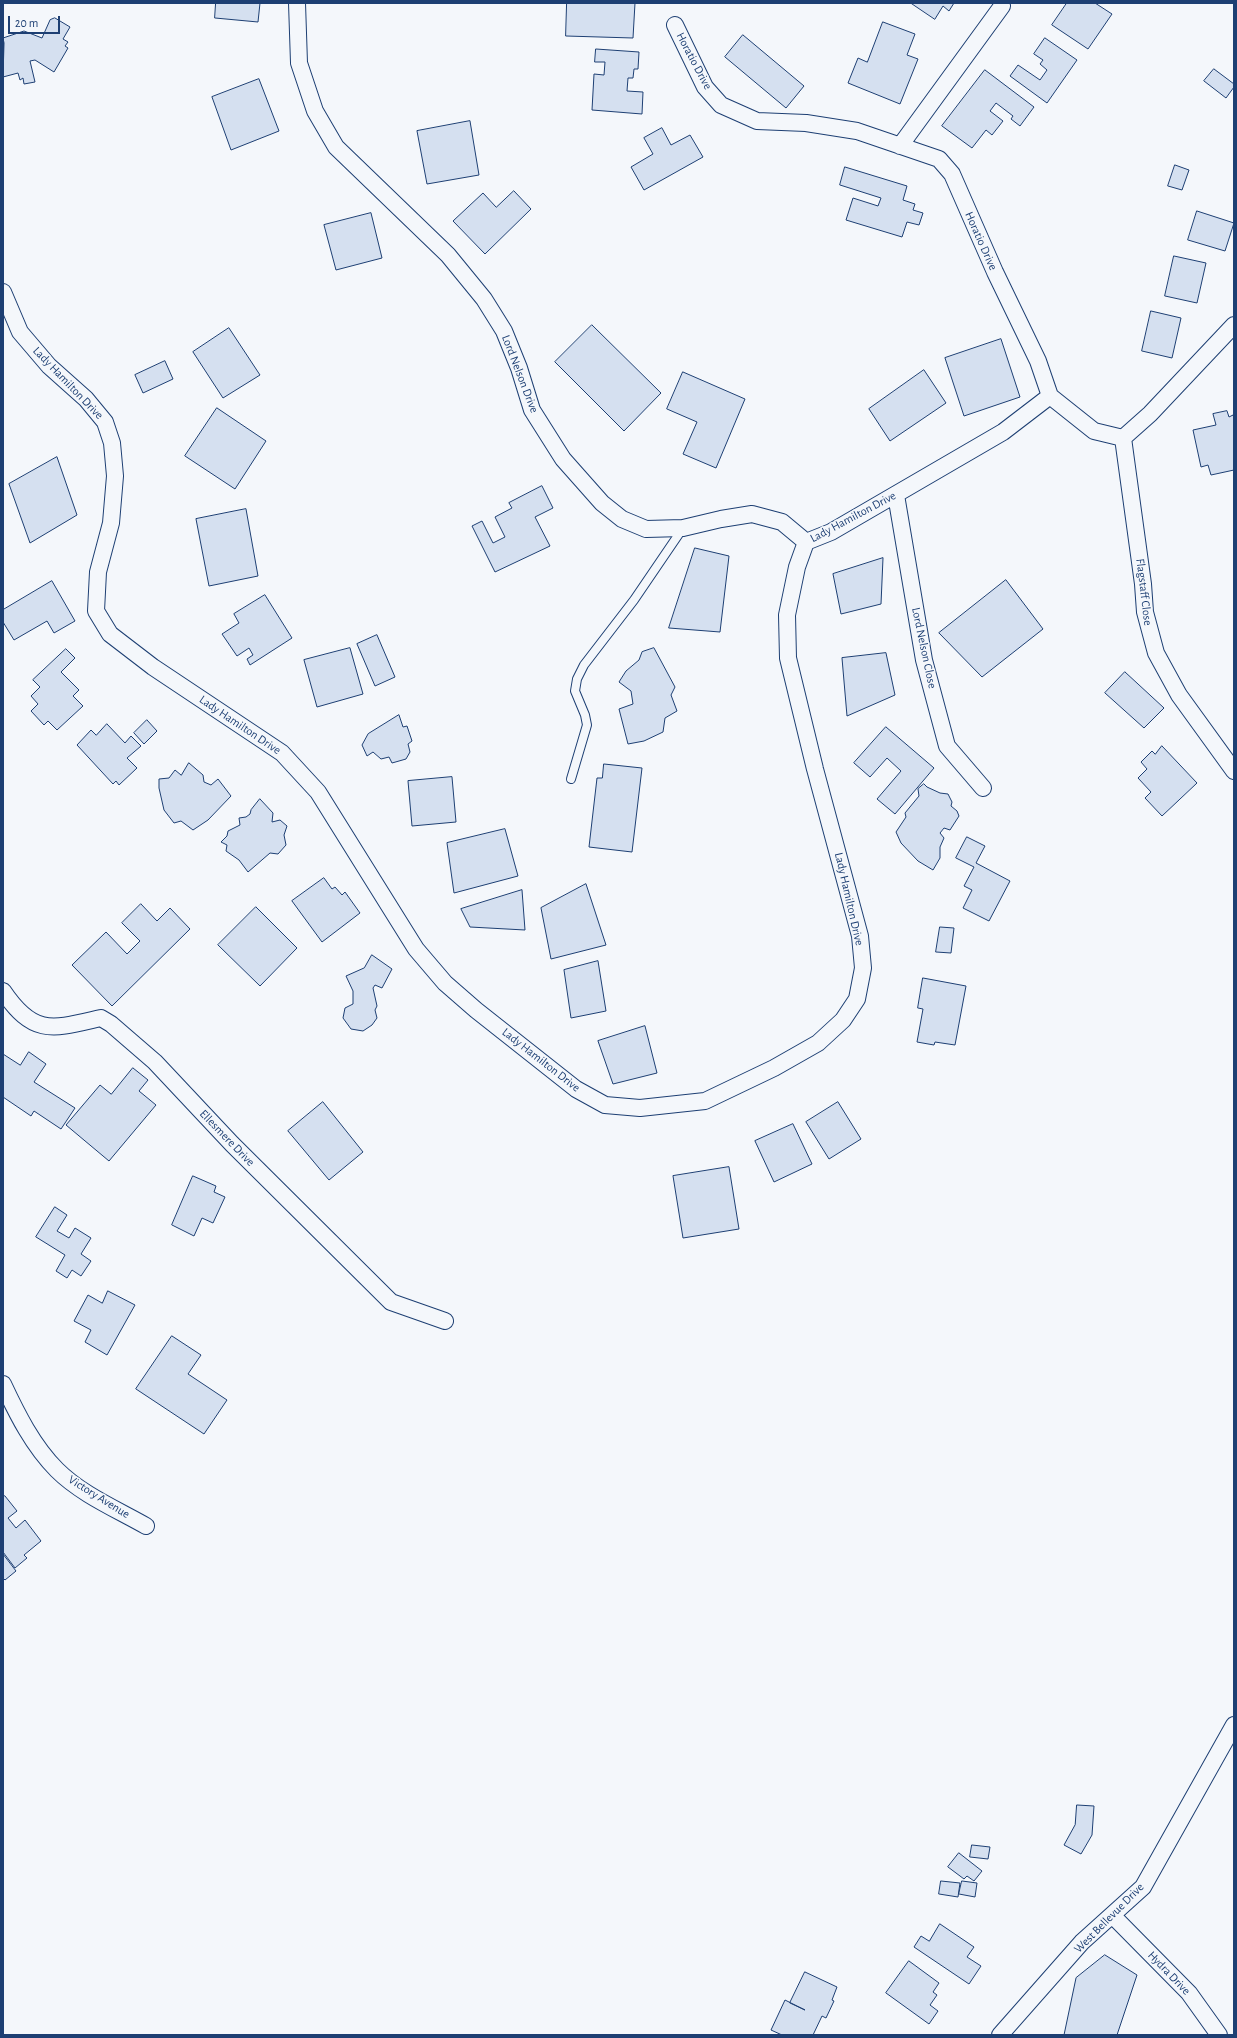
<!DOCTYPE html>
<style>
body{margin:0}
#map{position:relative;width:1237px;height:2038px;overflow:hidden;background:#f4f7fb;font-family:"Alegreya Sans",sans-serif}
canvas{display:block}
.frame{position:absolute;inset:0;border:4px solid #1d3f73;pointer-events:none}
.scale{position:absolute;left:8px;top:16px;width:52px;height:18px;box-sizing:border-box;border:2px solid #1d3f73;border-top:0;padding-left:5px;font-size:12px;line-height:14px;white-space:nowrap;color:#1d3f73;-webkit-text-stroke:3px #f4f7fb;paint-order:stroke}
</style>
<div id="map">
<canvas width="1237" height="2038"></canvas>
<div class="frame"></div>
<div class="scale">20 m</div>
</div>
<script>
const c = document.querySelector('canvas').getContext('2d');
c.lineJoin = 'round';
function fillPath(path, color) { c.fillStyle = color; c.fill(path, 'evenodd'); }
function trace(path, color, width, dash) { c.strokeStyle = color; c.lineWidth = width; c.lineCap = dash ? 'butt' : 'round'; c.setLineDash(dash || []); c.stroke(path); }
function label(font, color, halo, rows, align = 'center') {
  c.font = font + ' "Alegreya Sans",sans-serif'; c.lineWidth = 3; c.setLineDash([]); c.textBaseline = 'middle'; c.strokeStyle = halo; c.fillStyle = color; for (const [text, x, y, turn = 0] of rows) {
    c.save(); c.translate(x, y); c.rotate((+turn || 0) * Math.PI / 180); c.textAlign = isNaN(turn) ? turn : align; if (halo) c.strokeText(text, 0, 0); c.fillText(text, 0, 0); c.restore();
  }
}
const building = new Path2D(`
 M216,3H260L258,22L215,18Z
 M567,3H635L633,38L566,36Z
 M911,3H954L949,11L943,6L935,19Z
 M1067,3H1095L1112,14L1088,49L1052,25Z
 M55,18L70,27L63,39L68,42L65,46L68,48L54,72L35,60L30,61L35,82L24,84L23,78L20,80L18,73L3,77L4,43L3,38L24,31L42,38L50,20Z
 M883,22L915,34L907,55L918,59L900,104L848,83L858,58L867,62Z
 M743,35L804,86L786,108L725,57Z
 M1045,38L1077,60L1047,103L1010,76L1018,65L1040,80L1047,70L1040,64L1043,60L1034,54Z
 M596,49L639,52L638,69H634L633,78H628L627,91L643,92L642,114L592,110L594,74L604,75L605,62H595Z
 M1214,69L1234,84V87L1226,98L1204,81Z
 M985,70L1034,107L1020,126L1011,119L1013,116L996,103L990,111L1003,121L992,135L986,130L972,148L942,126Z
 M259,79L279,131L231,150L212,97Z
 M470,121L479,175L427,184L417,131Z
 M662,128L671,145L690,135L703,157L644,190L631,167L653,154L644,138Z
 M1175,165L1189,170L1182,190L1168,186Z
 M845,167L907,186L903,200L915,204L913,210L923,213L919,225L907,222L902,237L846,220L853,198L878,206L881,198L840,185Z
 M514,191L531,209L485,254L453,221L483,193L496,207Z
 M1197,211L1234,223L1225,251L1188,240Z
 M371,213L382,258L336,270L324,225Z
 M1174,256L1206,263L1197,303L1165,296Z
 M1151,311L1181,318L1172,358L1142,351Z
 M592,325L661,393L624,431L555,362Z
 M229,328L260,375L223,398L193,352Z
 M1001,339L1020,397L964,416L945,358Z
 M165,361L173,379L143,393L135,375Z
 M924,370L946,403L890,441L869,409Z
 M683,372L745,399L716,468L683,454L697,422L667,409Z
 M217,408L266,441L235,489L185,456Z
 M1227,411L1229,417L1233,415L1234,418V470L1211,475L1208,465L1201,467L1193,430L1216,425L1213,414Z
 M57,457L77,515L30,543L9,484Z
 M542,486L553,508L535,517L550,546L495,572L472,526L482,521L493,543L505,537L495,517L512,508L509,503Z
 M246,509L258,576L209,586L196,519Z
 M695,548L729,556L720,632L669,628Z
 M883,558L881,604L841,614L833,574Z
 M1006,580L1043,629L982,677L939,633Z
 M52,581L75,621L54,633L47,621L14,640L3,622V610Z
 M265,595L292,638L250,665L247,659L253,655L249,648L237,656L222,634L239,623L234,614Z
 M377,635L395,677L375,686L357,644Z
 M350,648L363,694L317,707L304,660Z
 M654,648L675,687L671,695L677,711L665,718L663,732L644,741L628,744L619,709L633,704L631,691L619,682L626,671L639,660L642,652Z
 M66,649L75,658L61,672L79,690L73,696L83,706L57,730L48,721L44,725L31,711L38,704L31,696L40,687L33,680Z
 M886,653L895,695L847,716L842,658Z
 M1125,672L1164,708L1144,728L1105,693Z
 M399,715L403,727L407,726L412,741L408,744L410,752L406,759L392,763L389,757L381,759L373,752L367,756L362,745L368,734Z
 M147,720L157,731L144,744L134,733Z
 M107,724L125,743L131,736L141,746L127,758L137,768L119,785L116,781L113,784L77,745L91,730L96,735Z
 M886,727L934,768L895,814L877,799L901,771L887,758L870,777L854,763Z
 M1162,746L1197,783L1162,816L1145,798L1151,792L1138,778L1147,769L1141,762L1152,751L1155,754Z
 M189,763L203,775L204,782L211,785L218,779L231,796L208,820L193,830L181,821L174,823L164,810L159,788V779L169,778L175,770L181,775Z
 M604,764L642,768L632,852L589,847L597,778H602Z
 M452,777L456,822L412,826L408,781Z
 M924,784L927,787L940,793L948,794L952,802L951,806L957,811L959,816L950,830L944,828L940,833L944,838L940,847V858L933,870L918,861L901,843L896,832L906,817L905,813L919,796L918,789Z
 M260,799L273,813L272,822L280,820L287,826L284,835L286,845L278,854L270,853L248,872L239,860L226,851L227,845L221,842L227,836L228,831L240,825L239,818L246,817L250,814L251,810Z
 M505,829L518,876L454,893L447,843Z
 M967,837L985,846L976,863L1010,881L989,921L963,908L972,890L964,886L974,867L956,858Z
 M324,878L332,889L335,887L342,895L345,892L360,913L322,942L292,901Z
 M586,884L606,945L551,959L541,908Z
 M522,890L525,930L470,927L461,909Z
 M141,904L157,921L170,908L190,929L112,1006L72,965L106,932L127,954L140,941L122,923Z
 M256,907L297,948L260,986L218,945Z
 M940,927L954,928L951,953L936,952Z
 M372,955L392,969L382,988L375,985L373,988L377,1006L375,1010L377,1018L372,1025L363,1031L351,1029L343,1018L345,1008L353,1004V991L346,976L364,968Z
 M598,961L606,1011L571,1018L564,970Z
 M923,978L966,986L955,1045L935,1042L934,1045L917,1042L923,1009L918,1008Z
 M645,1026L657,1073L613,1084L598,1041Z
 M29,1052L46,1064L34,1082L75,1108L61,1129L34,1111L31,1116L3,1097V1054L20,1065Z
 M133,1068L148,1080L139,1091L156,1105L109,1161L66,1125L100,1085L111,1094Z
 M323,1102L363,1152L329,1180L288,1131Z
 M838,1102L861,1139L829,1159L806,1122Z
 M793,1124L812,1164L774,1182L755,1141Z
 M729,1167L739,1229L683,1238L673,1176Z
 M193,1176L216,1186L214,1192L225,1197L213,1223L202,1218L194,1236L172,1225Z
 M55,1207L67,1215L57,1231L69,1238L75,1228L91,1238L81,1254L91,1261L81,1276L72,1270L67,1278L56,1271L65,1255L36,1237Z
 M108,1291L135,1305L107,1355L85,1342L91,1330L74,1321L88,1295L102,1303Z
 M172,1336L201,1355L188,1374L227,1400L204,1434L136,1389Z
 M5,1496L17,1511L8,1518L16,1528L25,1520L41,1541L24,1555L27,1558L15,1568L3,1552V1497Z
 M3,1554L16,1571L5,1580L3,1578Z
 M1077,1805L1094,1806L1092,1835L1081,1854L1064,1845L1075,1825Z
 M972,1845L990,1847L988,1859L970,1857Z
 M959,1853L982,1871L974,1881L967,1876L964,1879L948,1867Z
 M941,1881L960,1883L958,1897L939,1894Z
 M962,1881L977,1883L975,1897L959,1894Z
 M940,1924L974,1947L967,1957L981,1966L969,1984L914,1947L921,1936L929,1941Z
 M1105,1955L1137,1975L1117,2035H1064L1076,1978Z
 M909,1961L939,1983L933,1992L937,1995L930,2005L938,2011L929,2024L886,1993Z
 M805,1972L837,1987L832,2000L834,2001L826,2018L822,2016L813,2035H782L771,2030L785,2000L805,2010L790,2003Z`);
fillPath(building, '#d5e0f0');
trace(building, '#1d3f73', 1);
const service = new Path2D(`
 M571,779L587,725L585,715L575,691L577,679L584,665L634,600L683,528`);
const minor = new Path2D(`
 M297,3L299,63L315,111L336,147L448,255L484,299L504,331L519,368L532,410L563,459L602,503L622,519L646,529L683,528L721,519L752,514L782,522L806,542
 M675,25L705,87L721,105L757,121L806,123L857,131L939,159L952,174L995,272L1038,361L1050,396L1094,431L1123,438L1150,414L1234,325
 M900,146L1002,6
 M3,292L20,332L49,366L86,399L105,422L112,443L115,476L111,523L98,572L96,611L110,634L153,667L282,753L318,792L416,949L445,983L476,1010L576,1089L605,1105L640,1108L705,1101L774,1068L818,1043L843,1020L857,999L863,968L860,936L815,769L788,658L787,615L797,567L806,542L831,532L1003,432L1050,396
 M1123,438L1143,584L1145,612L1156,653L1179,695L1234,771
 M896,495L924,660L947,746L983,788
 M3,991C34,1037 53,1029 101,1018L111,1024L155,1062L232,1144L391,1302L445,1321
 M3,1384C17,1414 33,1446 57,1470C81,1494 116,1509 146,1526
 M1112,1915L1189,1993L1219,2035
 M1000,2035L1082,1942L1143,1887L1234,1725`);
trace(service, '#1d3f73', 10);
trace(minor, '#1d3f73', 18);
trace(service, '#f4f7fb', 8);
trace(minor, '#f4f7fb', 16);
label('12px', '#1d3f73', '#f4f7fb', [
 ["Horatio Drive",694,61,62],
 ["Horatio Drive",981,241,66],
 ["Lord Nelson Drive",520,374,69],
 ["Lady Hamilton Drive",68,383,46],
 ["Lady Hamilton Drive",853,517,-28],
 ["Flagstaff Close",1144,592,83],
 ["Lord Nelson Close",924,648,78],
 ["Lady Hamilton Drive",240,725,34],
 ["Lady Hamilton Drive",849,899,77],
 ["Lady Hamilton Drive",541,1060,38],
 ["Ellesmere Drive",227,1138,46],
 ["Victory Avenue",99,1497,32],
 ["West Bellevue Drive",1109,1918,-45],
 ["Hydra Drive",1169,1973,46]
]);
</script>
